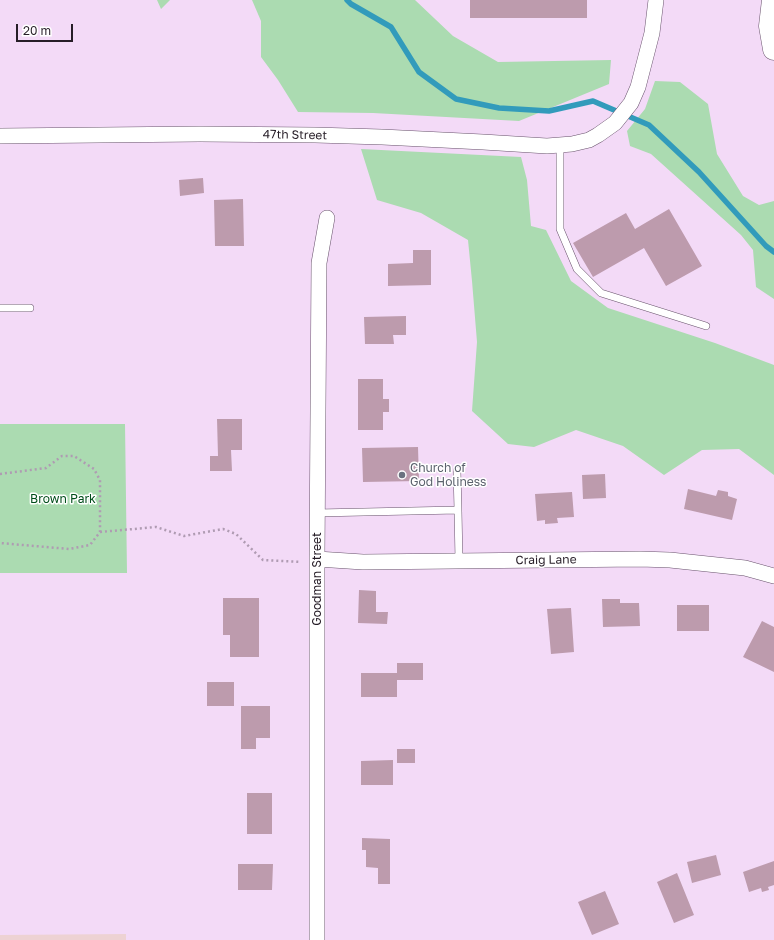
<!DOCTYPE html>
<style>
body{margin:0}
#map{position:relative;width:774px;height:940px;overflow:hidden;background:#f3daf7;font-family:"Golos Text",sans-serif}
canvas{display:block}
.scale{position:absolute;left:16px;top:24px;width:57px;height:18px;box-sizing:border-box;border:2px solid #261d27;border-top:0;padding-left:5px;font-size:12px;line-height:14px;white-space:nowrap;color:#261d27;-webkit-text-stroke:3px #fff;paint-order:stroke}
</style>
<div id="map">
<canvas width="774" height="940"></canvas>
<div class="scale">20 m</div>
</div>
<script>
const c = document.querySelector('canvas').getContext('2d');
c.lineJoin = 'round';
function fillPath(path, color) { c.fillStyle = color; c.fill(path, 'evenodd'); }
function trace(path, color, width, dash) { c.strokeStyle = color; c.lineWidth = width; c.lineCap = dash ? 'butt' : 'round'; c.setLineDash(dash || []); c.stroke(path); }
function label(font, color, halo, rows, align = 'center') {
  c.font = font + ' "Golos Text",sans-serif'; c.lineWidth = 3; c.setLineDash([]); c.textBaseline = 'middle'; c.strokeStyle = halo; c.fillStyle = color; for (const [text, x, y, turn = 0] of rows) {
    c.save(); c.translate(x, y); c.rotate((+turn || 0) * Math.PI / 180); c.textAlign = isNaN(turn) ? turn : align; if (halo) c.strokeText(text, 0, 0); c.fillText(text, 0, 0); c.restore();
  }
}
fillPath(new Path2D(`
 M126,934V940H0V935Z`), '#edd2d3');
fillPath(new Path2D(`
 M157,0H170L161,9Z
 M252,0H415L453,36L498,62L611,60L609,84L519,121L373,113L298,112L278,80L261,57V21Z
 M655,81L680,82L708,104L717,154L743,196L759,205L774,201V299L756,287L753,250L741,235L651,154L630,146L627,131L645,109Z
 M361,149L521,157L527,180L531,226L546,230L571,281L608,308L715,343L774,365V475L739,449L702,450L664,475L623,446L576,430L534,447L508,444L472,411L477,342L472,281L468,240L421,213L377,200Z
 M0,424H125L127,573H0Z`), '#abdbb1');
trace(new Path2D(`
 M347,0L351,4L391,27L419,72L456,99L499,108L549,111L593,101L649,125L699,172L766,246L774,252`), '#329bbb', 5.5);
fillPath(new Path2D(`
 M470,0H587V18H470Z
 M203,178L204,193L180,196L179,180Z
 M243,199L244,246H215L214,200Z
 M669,209L702,266L666,286L644,248L593,277L573,243L626,213L635,229Z
 M413,250H431V285L388,286V264L413,263Z
 M406,316V335H393L394,344H365L364,317Z
 M358,379H383V399H389V412H383V430H358Z
 M217,419H242V450H231L232,471H210V456H218Z
 M418,447L419,481L363,482L362,448Z
 M605,474L606,498L583,499L582,475Z
 M688,489L716,496L718,490L728,492V496L737,499L732,520L684,509Z
 M572,492L574,517L557,518L558,523L545,524V520L537,521L535,494Z
 M359,590L376,591V612H388L387,624L358,623Z
 M223,598H259V657H230V635H223Z
 M602,599H620V603H639L640,626L603,627Z
 M677,605H709V631H677Z
 M571,608L574,652L551,654L547,609Z
 M762,621L774,627V672L743,657Z
 M397,663H423V680H397V697H361V673H397Z
 M207,682H234V706H207Z
 M241,706H270V738H256V749H241Z
 M397,749H415V763H397Z
 M393,760V785H361V761Z
 M247,793H272V834H247Z
 M362,838L390,839V884H378V868L366,867V850H362Z
 M716,855L721,875L692,883L687,862Z
 M774,861V885L768,887L769,890L762,892L761,888L749,892L743,872Z
 M238,864H273L272,890H238Z
 M677,873L694,915L674,923L657,882Z
 M605,891L619,924L592,935L578,902Z`), '#bd9bad');
const service = new Path2D(`
 M560,145V229L577,269L601,293L706,326
 M0,308H30
 M457,471L458,510
 M317,513L458,510L459,561`);
const minor = new Path2D(`
 M0,136L200,134L315,135L382,137L483,142L547,146L572,144L589,140L598,135L615,123L631,103L638,87L652,33L656,0
 M317,559L363,562L640,559L670,560L745,568L774,576
 M317,940V559L319,263L327,218`);
const motorway = new Path2D(`
 M773,0L770,26L774,49`);
trace(service, '#68536c', 8);
trace(minor, '#68536c', 16);
trace(motorway, '#68536c', 23);
trace(new Path2D(`
 M0,474L46,468L62,456H74L94,469L100,480V532L90,545L69,549L0,543
 M100,532L156,527L184,536L223,529L236,534L263,560L301,562`), '#af9bb2', 2.5, [2, 3]);
trace(service, '#fff', 7);
trace(minor, '#fff', 15);
trace(motorway, '#fff', 22);
for (const [x, y, r, color] of [
 [402,475,4,"#6b7280"]
]) { const dot = new Path2D(); dot.arc(x, y, r, 0, 2 * Math.PI); c.fillStyle = color; c.fill(dot); trace(dot, '#fff', 1.5); }
label('12px', '#261d27', '#fff', [
 ["47th Street",295,135,1],
 ["Craig Lane",546,560,-1],
 ["Goodman Street",317,579,-90]
]);
label('12px', '#5b616d', '#fff', [
 ["Church of",410,468],
 ["God Holiness",410,482]
], 'left');
label('12px', '#004d1a', '#fff', [
 ["Brown Park",63,499]
]);
</script>
